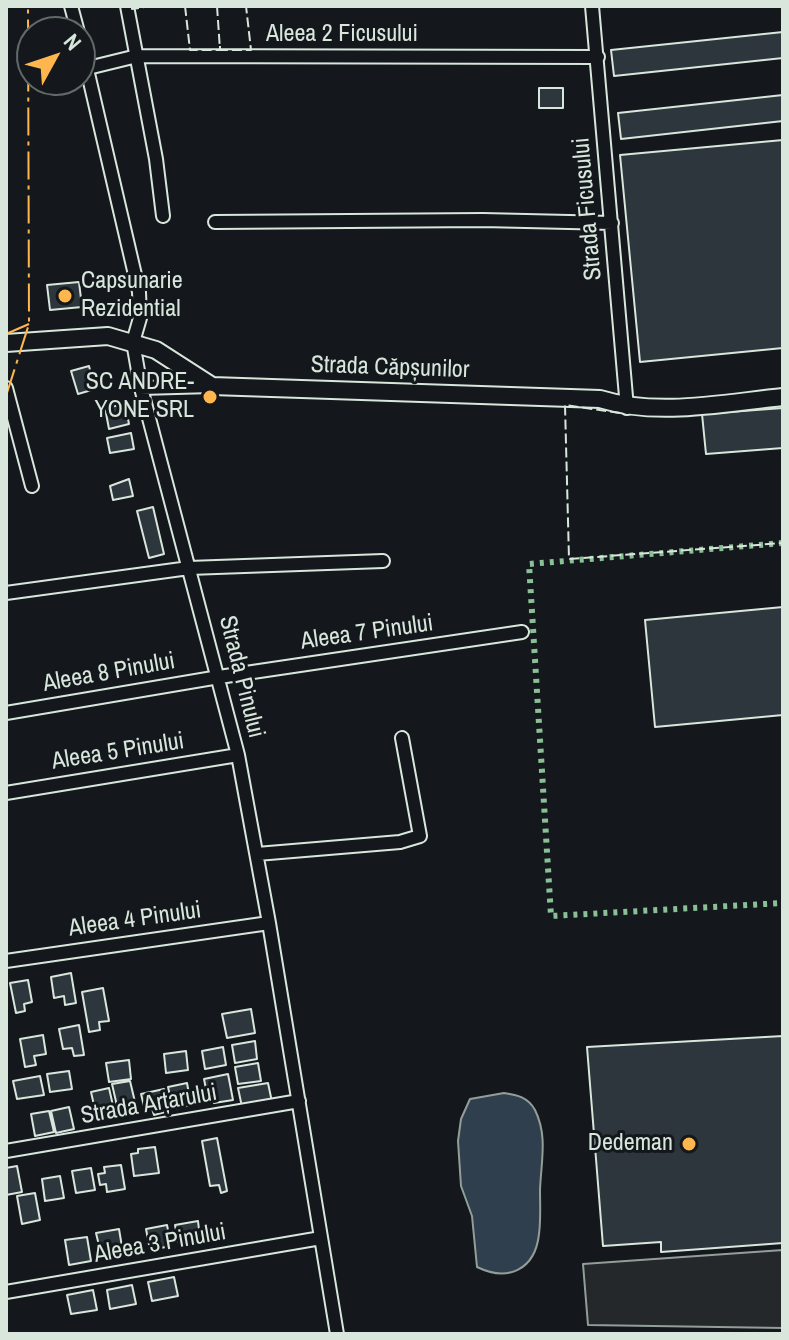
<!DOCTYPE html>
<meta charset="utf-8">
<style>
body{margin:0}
#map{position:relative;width:789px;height:1340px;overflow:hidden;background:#14181c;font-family:"Archivo Narrow",sans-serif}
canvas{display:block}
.frame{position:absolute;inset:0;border:8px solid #d8e6dc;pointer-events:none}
.north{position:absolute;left:16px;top:16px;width:80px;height:80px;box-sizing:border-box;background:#14181c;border:2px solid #626a69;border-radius:50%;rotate:50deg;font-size:22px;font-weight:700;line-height:32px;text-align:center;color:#d8e6dc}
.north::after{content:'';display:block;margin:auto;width:28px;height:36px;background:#ffb74d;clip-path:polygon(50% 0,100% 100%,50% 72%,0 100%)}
</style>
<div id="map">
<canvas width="789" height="1340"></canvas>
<div class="frame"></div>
<div class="north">N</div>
</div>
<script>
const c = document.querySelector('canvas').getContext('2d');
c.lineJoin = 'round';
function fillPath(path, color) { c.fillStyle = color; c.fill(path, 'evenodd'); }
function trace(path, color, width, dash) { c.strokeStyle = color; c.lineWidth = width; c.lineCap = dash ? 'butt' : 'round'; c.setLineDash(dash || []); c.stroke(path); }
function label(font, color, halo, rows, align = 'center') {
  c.font = font + ' "Archivo Narrow",sans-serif'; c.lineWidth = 6; c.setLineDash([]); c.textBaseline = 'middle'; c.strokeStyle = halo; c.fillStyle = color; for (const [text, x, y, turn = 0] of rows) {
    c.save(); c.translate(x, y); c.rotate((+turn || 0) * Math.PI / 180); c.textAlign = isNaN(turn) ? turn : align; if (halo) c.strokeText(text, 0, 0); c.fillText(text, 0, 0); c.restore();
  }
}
const parking = new Path2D(`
 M783,1250V1328L588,1325L583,1264Z`);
fillPath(parking, '#24282b');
trace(parking, '#939e99', 2);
const water = new Path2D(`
 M504,1093C517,1095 528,1097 535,1110C548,1136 541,1162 540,1190C540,1204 541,1219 539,1234C535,1270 508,1282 477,1267L472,1216L461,1186L458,1141L461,1119L470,1099Z`);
fillPath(water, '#2f3f4d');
trace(water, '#939e99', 2);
const building = new Path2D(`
 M783,32V58L614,76L611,50Z
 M539,88H563V108H539Z
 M783,95V121L621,139L618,113Z
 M783,140V348L640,362L620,155Z
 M79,282L82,307L50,310L47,285Z
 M89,366L95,389L78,394L71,371Z
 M125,404L129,424L109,429L105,408Z
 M783,408V448L706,454L702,414Z
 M131,433L134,449L110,453L107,438Z
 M129,479L133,496L113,500L110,486Z
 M153,507L164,554L149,558L137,511Z
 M783,607V715L655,727L645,620Z
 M71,973L76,1003L65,1005L64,996L54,998L51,977Z
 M28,980L32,1002L24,1004L25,1011L16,1013L10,983Z
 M103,988L109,1021L99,1022L100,1030L89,1032L82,992Z
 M251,1009L255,1033L227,1038L222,1014Z
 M79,1025L84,1055L74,1056L72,1048L63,1049L59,1029Z
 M43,1035L46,1054L34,1056L36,1065L25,1067L20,1039Z
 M783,1036V1243L661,1252V1242L603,1246L587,1047Z
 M255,1041L257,1059L235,1063L232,1045Z
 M223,1047L226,1065L205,1069L202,1051Z
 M186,1051L188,1070L166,1073L164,1054Z
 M129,1060L131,1079L109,1082L106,1063Z
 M258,1063L261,1081L238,1084L235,1067Z
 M69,1071L72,1089L50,1092L47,1074Z
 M228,1074L233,1100L214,1103L211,1088L206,1089L204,1079Z
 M40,1076L44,1095L17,1099L13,1081Z
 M130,1081L135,1102L117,1106L112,1084Z
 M187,1083L191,1105L173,1109L168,1087Z
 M268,1083L272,1102L242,1107L238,1088Z
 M109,1088L114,1110L96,1114L91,1092Z
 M164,1089L169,1111L154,1115L152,1109L145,1110L141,1094Z
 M69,1107L74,1129L56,1133L51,1111Z
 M49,1111L54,1132L35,1136L31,1114Z
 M217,1138L227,1191L221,1193L219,1185L210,1186L202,1141Z
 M155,1147L159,1173L134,1176L131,1154L138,1153V1149Z
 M121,1165L125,1189L107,1192L106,1184L100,1185L98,1174L105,1173L104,1167Z
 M17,1166L22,1192L6,1195V1168Z
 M91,1168L95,1190L76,1193L72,1171Z
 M60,1176L64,1198L45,1201L42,1179Z
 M35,1193L40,1220L22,1224L17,1196Z
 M198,1221L200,1238L178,1242L175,1225Z
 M167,1225L171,1246L150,1250L146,1229Z
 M119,1229L123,1253L102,1258L96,1233Z
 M87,1237L91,1261L69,1265L65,1240Z
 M174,1277L178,1296L152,1301L148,1282Z
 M132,1285L136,1304L110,1309L107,1290Z
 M93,1290L97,1310L71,1314L67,1295Z`);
fillPath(building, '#2c363c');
trace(building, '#d8e6dc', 2);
const street = new Path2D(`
 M71,6L78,32
 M127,6L156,159L163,216
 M592,6L627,408
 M80,39L139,292L140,318L133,342L141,388L238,755L269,923L337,1334
 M88,68L137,56L598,57
 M215,222L483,220L612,223
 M6,388L32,486
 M141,388L212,386
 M6,593L189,568L383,561
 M6,713L219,677L522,632
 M6,793L238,755
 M257,854L400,842L420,836L402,738
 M6,961L269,923
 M6,1151L299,1101
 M6,1292L321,1238`);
const secondary = new Path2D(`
 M6,343L108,336L156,350L212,386L600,399C658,417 723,403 783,397`);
trace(street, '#d8e6dc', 16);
trace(secondary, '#d8e6dc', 20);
trace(street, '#14181c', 12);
trace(secondary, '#14181c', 16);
trace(new Path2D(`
 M783,543L529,564L551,916L783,903`), '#8ac095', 6, [4, 6]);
trace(new Path2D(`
 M132,6V9L151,6
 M185,6L190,50H220V46
 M217,6L220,50H251L246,6
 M620,413L565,405L569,559L783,543`), '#d8e6dc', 2, [10, 4]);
trace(new Path2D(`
 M6,334L29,324
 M6,396L29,324L28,6`), '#ffb74d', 2, [28, 6, 4, 6]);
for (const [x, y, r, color] of [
 [65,296,8,"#ffb74d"],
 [210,397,8,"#ffb74d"],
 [689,1144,8,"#ffb74d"]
]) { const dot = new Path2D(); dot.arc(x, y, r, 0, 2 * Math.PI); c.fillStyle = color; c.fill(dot); trace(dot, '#14181c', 3); }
label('24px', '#d8e6dc', '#14181c', [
 ["Aleea 2 Ficusului",342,35],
 ["Strada Ficusului",588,209,-95],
 ["Strada Căpșunilor",390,368,2],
 ["Aleea 7 Pinului",367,633,-8],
 ["Aleea 8 Pinului",109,673,-10],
 ["Strada Pinului",241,677,76],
 ["Aleea 5 Pinului",118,752,-9],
 ["Aleea 4 Pinului",135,920,-8],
 ["Strada Arțarului",149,1105,-10],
 ["Aleea 3 Pinului",160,1244,-10]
]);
label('24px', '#d8e6dc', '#14181c', [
 ["Capsunarie",81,282,"left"],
 ["Rezidential",81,310,"left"],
 ["SC ANDRE-",194,383],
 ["YONE SRL",194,411],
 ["Dedeman",673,1144]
], 'right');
</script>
